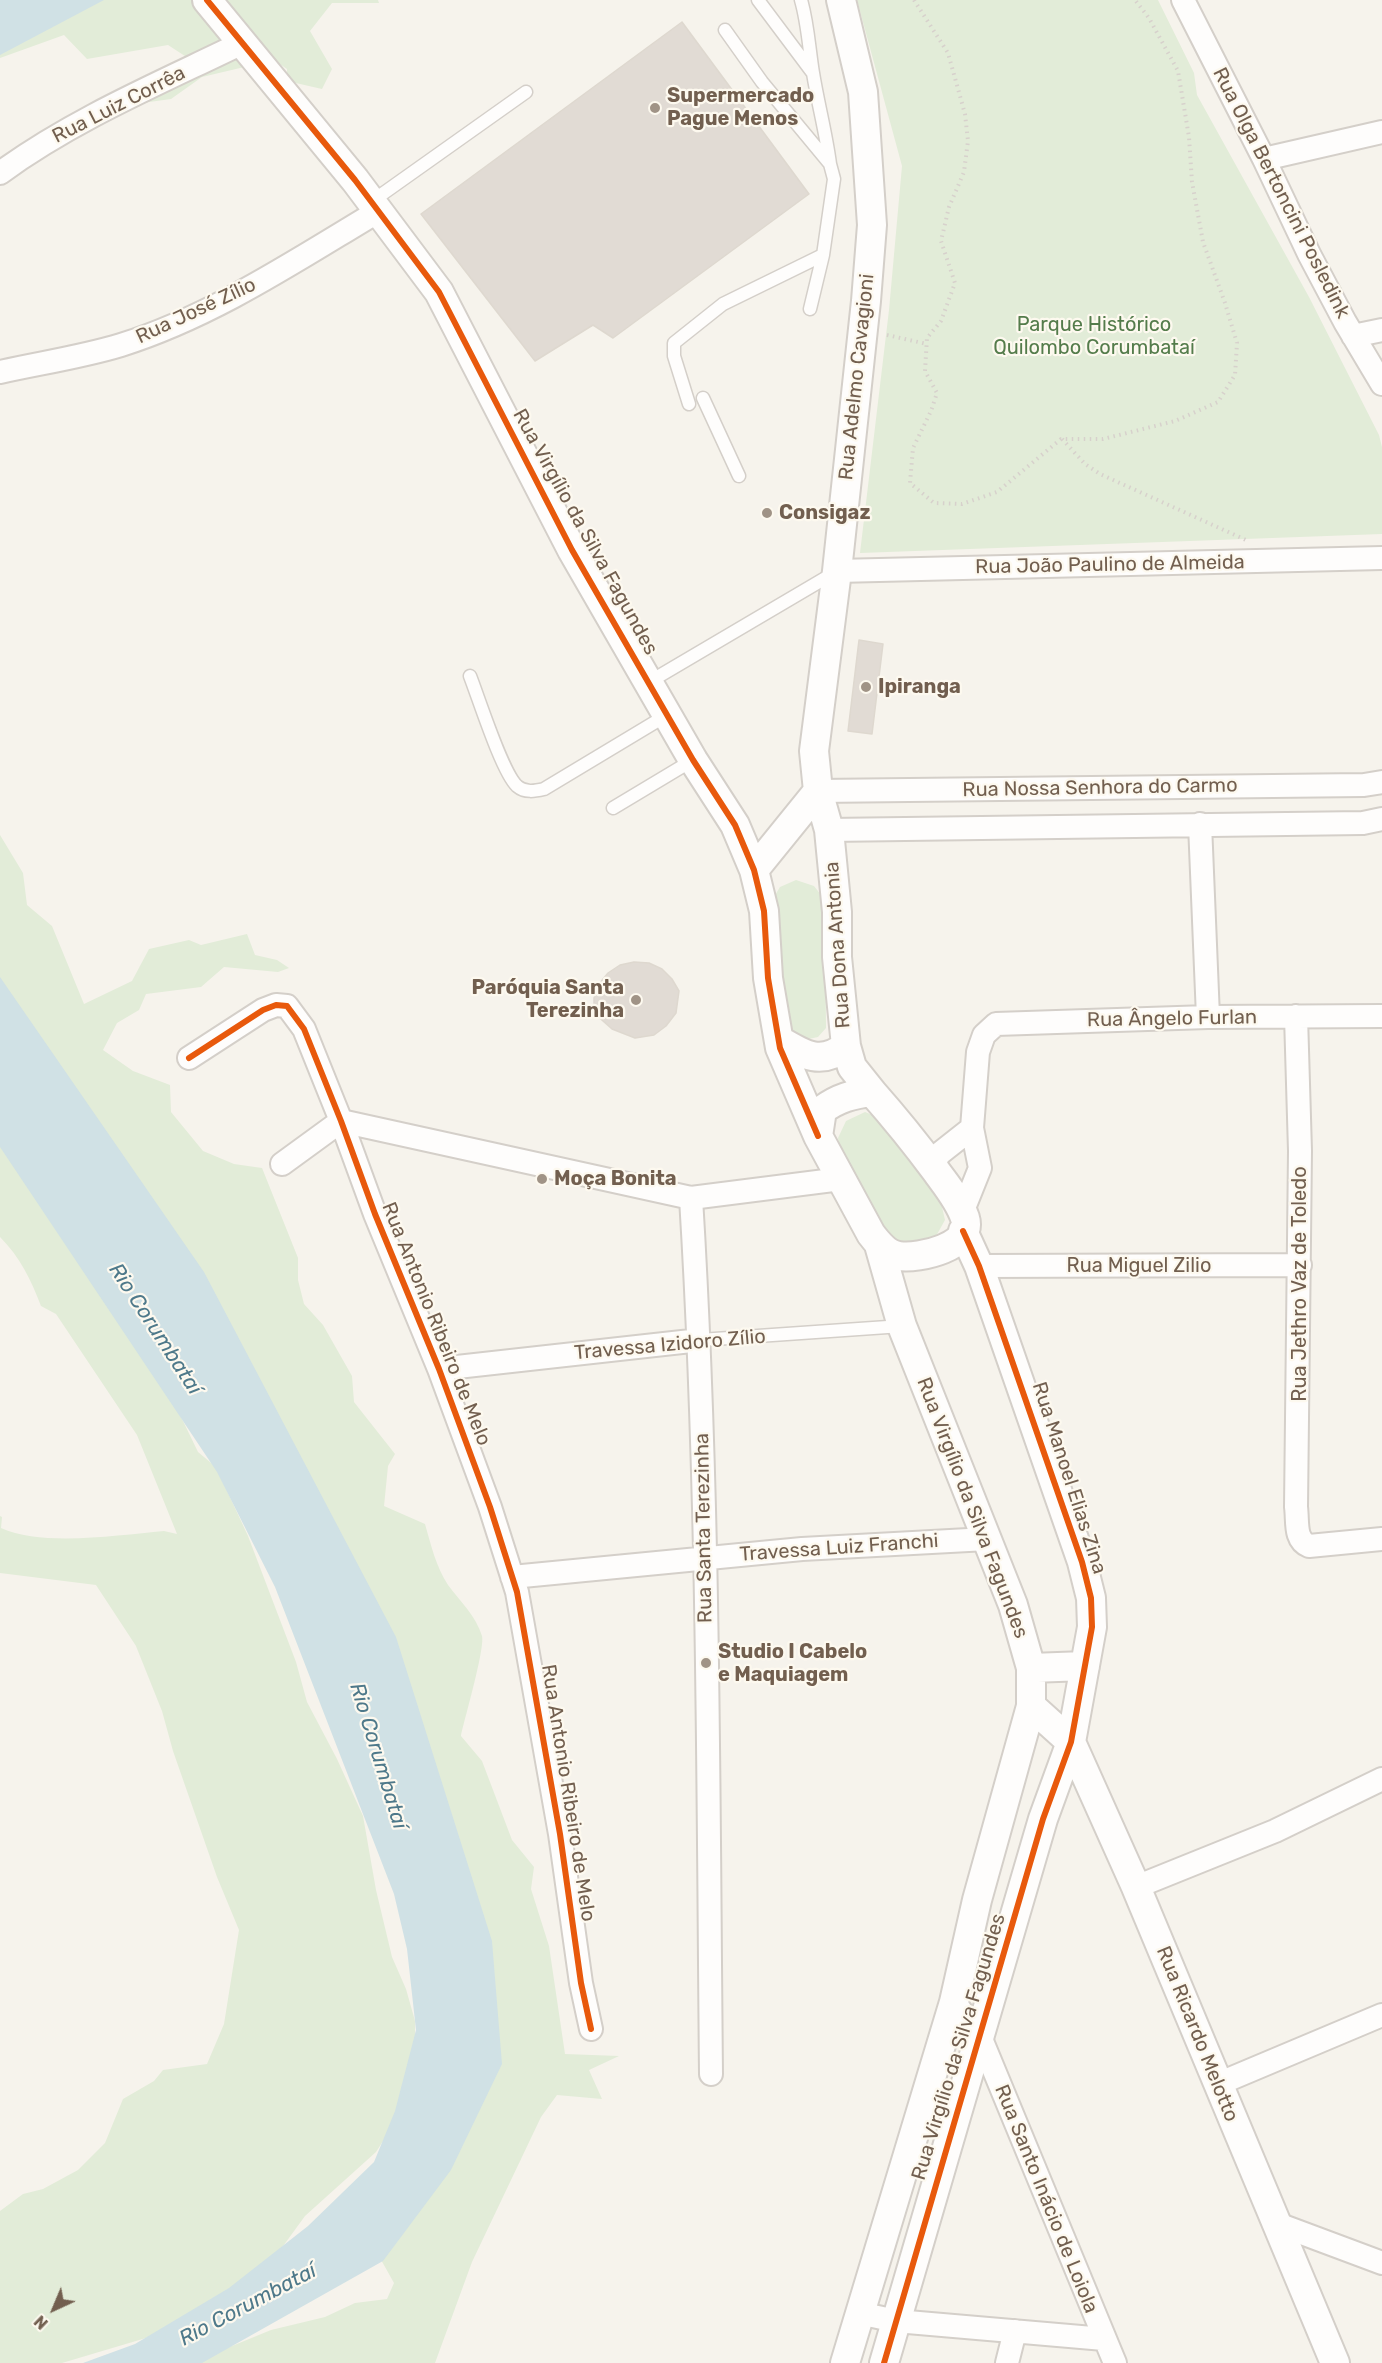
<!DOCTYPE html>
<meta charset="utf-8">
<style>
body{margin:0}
#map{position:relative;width:1382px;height:2363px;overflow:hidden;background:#f6f3ec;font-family:Rubik,sans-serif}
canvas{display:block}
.north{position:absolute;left:24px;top:2279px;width:60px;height:60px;-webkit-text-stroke:4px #fdf9ef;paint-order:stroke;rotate:224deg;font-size:16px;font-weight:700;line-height:24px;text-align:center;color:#725f4f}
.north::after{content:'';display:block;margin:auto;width:21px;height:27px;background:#725f4f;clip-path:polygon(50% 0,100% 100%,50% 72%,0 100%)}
</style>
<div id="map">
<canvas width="1382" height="2363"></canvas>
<div class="north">N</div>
</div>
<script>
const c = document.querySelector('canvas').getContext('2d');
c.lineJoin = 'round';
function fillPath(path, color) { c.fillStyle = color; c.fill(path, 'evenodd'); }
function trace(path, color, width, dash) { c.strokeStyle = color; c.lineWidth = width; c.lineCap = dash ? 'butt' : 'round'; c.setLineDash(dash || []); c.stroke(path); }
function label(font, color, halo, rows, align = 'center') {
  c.font = font + ' Rubik,sans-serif'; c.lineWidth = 4.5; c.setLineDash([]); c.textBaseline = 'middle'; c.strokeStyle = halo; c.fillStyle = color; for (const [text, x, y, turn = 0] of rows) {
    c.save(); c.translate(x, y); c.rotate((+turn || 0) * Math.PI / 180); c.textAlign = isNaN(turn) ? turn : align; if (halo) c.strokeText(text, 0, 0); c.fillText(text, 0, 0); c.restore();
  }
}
fillPath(new Path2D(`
 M38,0H378L379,3H332L310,31L332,69L322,89L287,81V69L274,60L202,77L171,99L142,103L188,58L168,45L87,59L64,35L0,58V27Z
 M857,0H1158L1194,73L1197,95L1309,297L1379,435L1382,447V534L860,553L889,310L902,166Z
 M0,835L23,873L27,905L52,926L84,1004L132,981L149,949L189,940L201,945L247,934L255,955L277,960L289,968L278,972L224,967L201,987L146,994L139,1010L117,1023L103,1050L133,1071L170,1085L171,1112L203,1151L234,1164L262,1168L298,1258V1280L304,1304L323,1325L352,1376L354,1402L395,1454L388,1466L384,1506L425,1524C431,1545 436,1567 448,1585C460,1601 476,1616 482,1636C485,1649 465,1717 461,1736L482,1761L512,1840L534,1867L531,1889L549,1946L565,2054L619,2056L589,2070L602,2099L557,2095L541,2117L472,2262L435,2363H163L232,2346L271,2330L325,2317L355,2303L387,2299L394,2283L380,2258L466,1942L0,997Z
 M796,880L814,886L825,900L826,1028L818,1037L803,1040L790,1030L771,902L780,887Z
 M0,1089L183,1421L198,1452L216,1467L248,1536L296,1662L307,1702L337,1759L363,1816L376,1890L392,1957L406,1989L415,2021V2053L401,2113L376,2152L305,2216L262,2275L156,2335L62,2363H0V2211L23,2194L43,2189L78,2170L105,2143L123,2099L154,2081L163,2070L207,2064L224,2024L239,1930L217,1877L173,1751L162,1711L136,1646L96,1585L0,1573V1516L2,1517L1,1528C43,1547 118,1535 164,1531L177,1534L137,1435L56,1314L41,1306C31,1280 20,1257 0,1237Z
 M865,1112L885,1120L939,1194L945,1220L935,1238L912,1245L891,1244L841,1159L838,1138L846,1121Z`), '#e2ecd8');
fillPath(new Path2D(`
 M0,0H104L0,55Z
 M0,977L204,1272L396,1637L492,1941L502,2064L451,2170L383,2261L202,2363H83L135,2344L229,2288L308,2226L374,2162L395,2111L416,2030L407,1949L394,1894L275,1587L217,1472L0,1147Z`), '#d0e1e5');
const building = new Path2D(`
 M682,22L809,194L613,338L593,325L535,361L421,214Z
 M859,640L883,644L872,734L848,731Z
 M634,962L649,963L662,969L672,979L679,991L676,1013L666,1026L654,1035L635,1038L612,1029L594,1013V998L599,984L608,973L620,965Z`);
fillPath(building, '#e1dbd4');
trace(building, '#ded8cf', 1.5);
const service = new Path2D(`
 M758,0L812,72
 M725,30L762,82L830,164C826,133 818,104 813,73C809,49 808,24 801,0
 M371,202L526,92
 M810,309L823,255L834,179L830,164
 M703,398L739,476
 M689,404L674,356V343L723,304L823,255
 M470,676C479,699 502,772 517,786C525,793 535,791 544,789L667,715
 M649,682L834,573
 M613,808L693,760
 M700,1340L902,1326`);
const minor = new Path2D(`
 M1183,0L1264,159L1309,254L1345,322L1382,384
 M1264,159L1382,132
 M0,173C74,119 160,83 242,43
 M1353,336L1382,330
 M0,372C40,363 82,357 121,345C213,316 295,261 377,212
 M837,571L1382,558
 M818,791L1364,785L1382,782
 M1200,824L1208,1017
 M829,830L1363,823L1382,819
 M1296,1016L1300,1151L1296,1507C1298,1521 1294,1540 1309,1546L1382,1539
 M189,1058L263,1010L276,1005L287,1006L304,1029L341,1121L375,1214L439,1369L490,1507L517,1592L560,1834L581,1983L591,2029
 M282,1164L341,1121L691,1198L841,1179
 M933,1167L939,1154L972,1128
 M691,1198C709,1490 708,1782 711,2074
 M962,1213L980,1168L972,1128L978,1052L984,1035L996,1024L1208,1017L1382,1016
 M979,1266L1300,1265
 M439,1369L700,1340
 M512,1577L802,1549L987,1539
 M1136,1887L1275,1831L1382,1779
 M954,2002L979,2034L1115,2363
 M1218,2084L1382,2015
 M1275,2223L1382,2263
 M859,2313L896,2321L1104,2339
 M1007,2363L1015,2331`);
const tertiary = new Path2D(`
 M207,0L355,180L439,292L572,550L693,760L735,825L754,870L764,911L768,978L780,1048L818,1136
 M841,0L863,92L872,225L866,301L837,571L814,751L818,791L829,830L837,912V957L846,1046L852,1067L872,1092
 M754,870L818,791
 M779,1040C804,1055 821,1066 846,1046
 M872,1092C895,1118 916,1144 936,1171C946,1185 959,1200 965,1218C974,1247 919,1259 899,1256C888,1255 877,1242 871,1234L818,1136L822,1110C838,1098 853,1094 872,1092Z
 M1031,1668L1085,1666
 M1031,1706L1071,1742L1136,1887L1335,2363
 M845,2363L954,2002L977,1900L1031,1706V1668L1013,1605L902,1326L879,1245
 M884,2363L1043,1819L1071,1742L1092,1627L1091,1598L1082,1562L979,1266L963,1231`);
trace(service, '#d4cfc9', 15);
trace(minor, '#d4cfc9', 26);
trace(tertiary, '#d4cfc9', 32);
trace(new Path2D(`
 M914,0L948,53L965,114L968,141L964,172L949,207L941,241L955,283L941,321L927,338L925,371L937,393L931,411L913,448L910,483L934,503L962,504L997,492L1061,439H1103L1175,421L1218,402L1235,375L1237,343L1225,303L1203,242L1192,182L1189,137L1178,71L1149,18L1135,0
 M887,335L927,344
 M1062,439L1085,464L1100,474L1246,540`), '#d7d1cc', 4, [1.5, 4.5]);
trace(service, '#fefdfc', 12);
trace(minor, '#fefdfc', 22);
trace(tertiary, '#fefdfc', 28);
trace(new Path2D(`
 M207,0L355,180L439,292L572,550L693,760L735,825L754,870L764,911L768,978L780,1048L818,1136
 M189,1058L263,1010L276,1005L287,1006L304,1029L341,1121L375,1214L439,1369L490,1507L517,1592L560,1834L581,1983L591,2029
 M884,2363L1043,1819L1071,1742L1092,1627L1091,1598L1082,1562L979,1266L963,1231`), '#e8590c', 6);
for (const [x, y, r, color] of [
 [655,108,6,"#a09386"],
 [767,513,6,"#a09386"],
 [866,687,6,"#a09386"],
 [636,1000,6,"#a09386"],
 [542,1179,6,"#a09386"],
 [706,1663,6,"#a09386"]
]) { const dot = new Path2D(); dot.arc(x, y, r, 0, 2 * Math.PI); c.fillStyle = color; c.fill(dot); trace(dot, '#fdf9ef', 2); }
label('bold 20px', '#725f4f', '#fdf9ef', [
 ["Supermercado",667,96],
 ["Pague Menos",667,119],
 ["Consigaz",779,513],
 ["Ipiranga",878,687],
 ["Paróquia Santa",624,988,"right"],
 ["Terezinha",624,1011,"right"],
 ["Moça Bonita",554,1179],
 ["Studio I Cabelo",718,1652],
 ["e Maquiagem",718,1675]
], 'left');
label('20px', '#725f4f', '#fdf9ef', [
 ["Rua Luiz Corrêa",119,105,-27],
 ["Rua Olga Bertoncini Posledink",1281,193,63],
 ["Rua José Zílio",196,311,-25],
 ["Rua Adelmo Cavagioni",857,377,-84],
 ["Rua Virgílio da Silva Fagundes",585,532,61],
 ["Rua João Paulino de Almeida",1110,565,-1],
 ["Rua Nossa Senhora do Carmo",1100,788,-1],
 ["Rua Dona Antonia",838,945,-94],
 ["Rua Ângelo Furlan",1172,1019,-1],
 ["Rua Miguel Zilio",1139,1266],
 ["Rua Jethro Vaz de Toledo",1300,1284,-90],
 ["Rua Antonio Ribeiro de Melo",436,1324,68],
 ["Travessa Izidoro Zílio",670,1345,-5],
 ["Rua Manoel Elias Zina",1069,1478,72],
 ["Rua Virgílio da Silva Fagundes",972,1508,69],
 ["Rua Santa Terezinha",704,1528,-91],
 ["Travessa Luiz Franchi",839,1548,-4],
 ["Rua Antonio Ribeiro de Melo",568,1793,81],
 ["Rua Ricardo Melotto",1197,2034,68],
 ["Rua Virgílio da Silva Fagundes",959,2047,-73],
 ["Rua Santo Inácio de Loiola",1046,2199,68]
]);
label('20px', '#547c4b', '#fdf9ef', [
 ["Parque Histórico",1094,325],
 ["Quilombo Corumbataí",1094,348]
]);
label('italic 21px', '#4e798a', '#fdf9ef', [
 ["Rio Corumbataí",155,1329,57],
 ["Rio Corumbataí",378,1756,73],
 ["Rio Corumbataí",248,2305,-28]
]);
</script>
